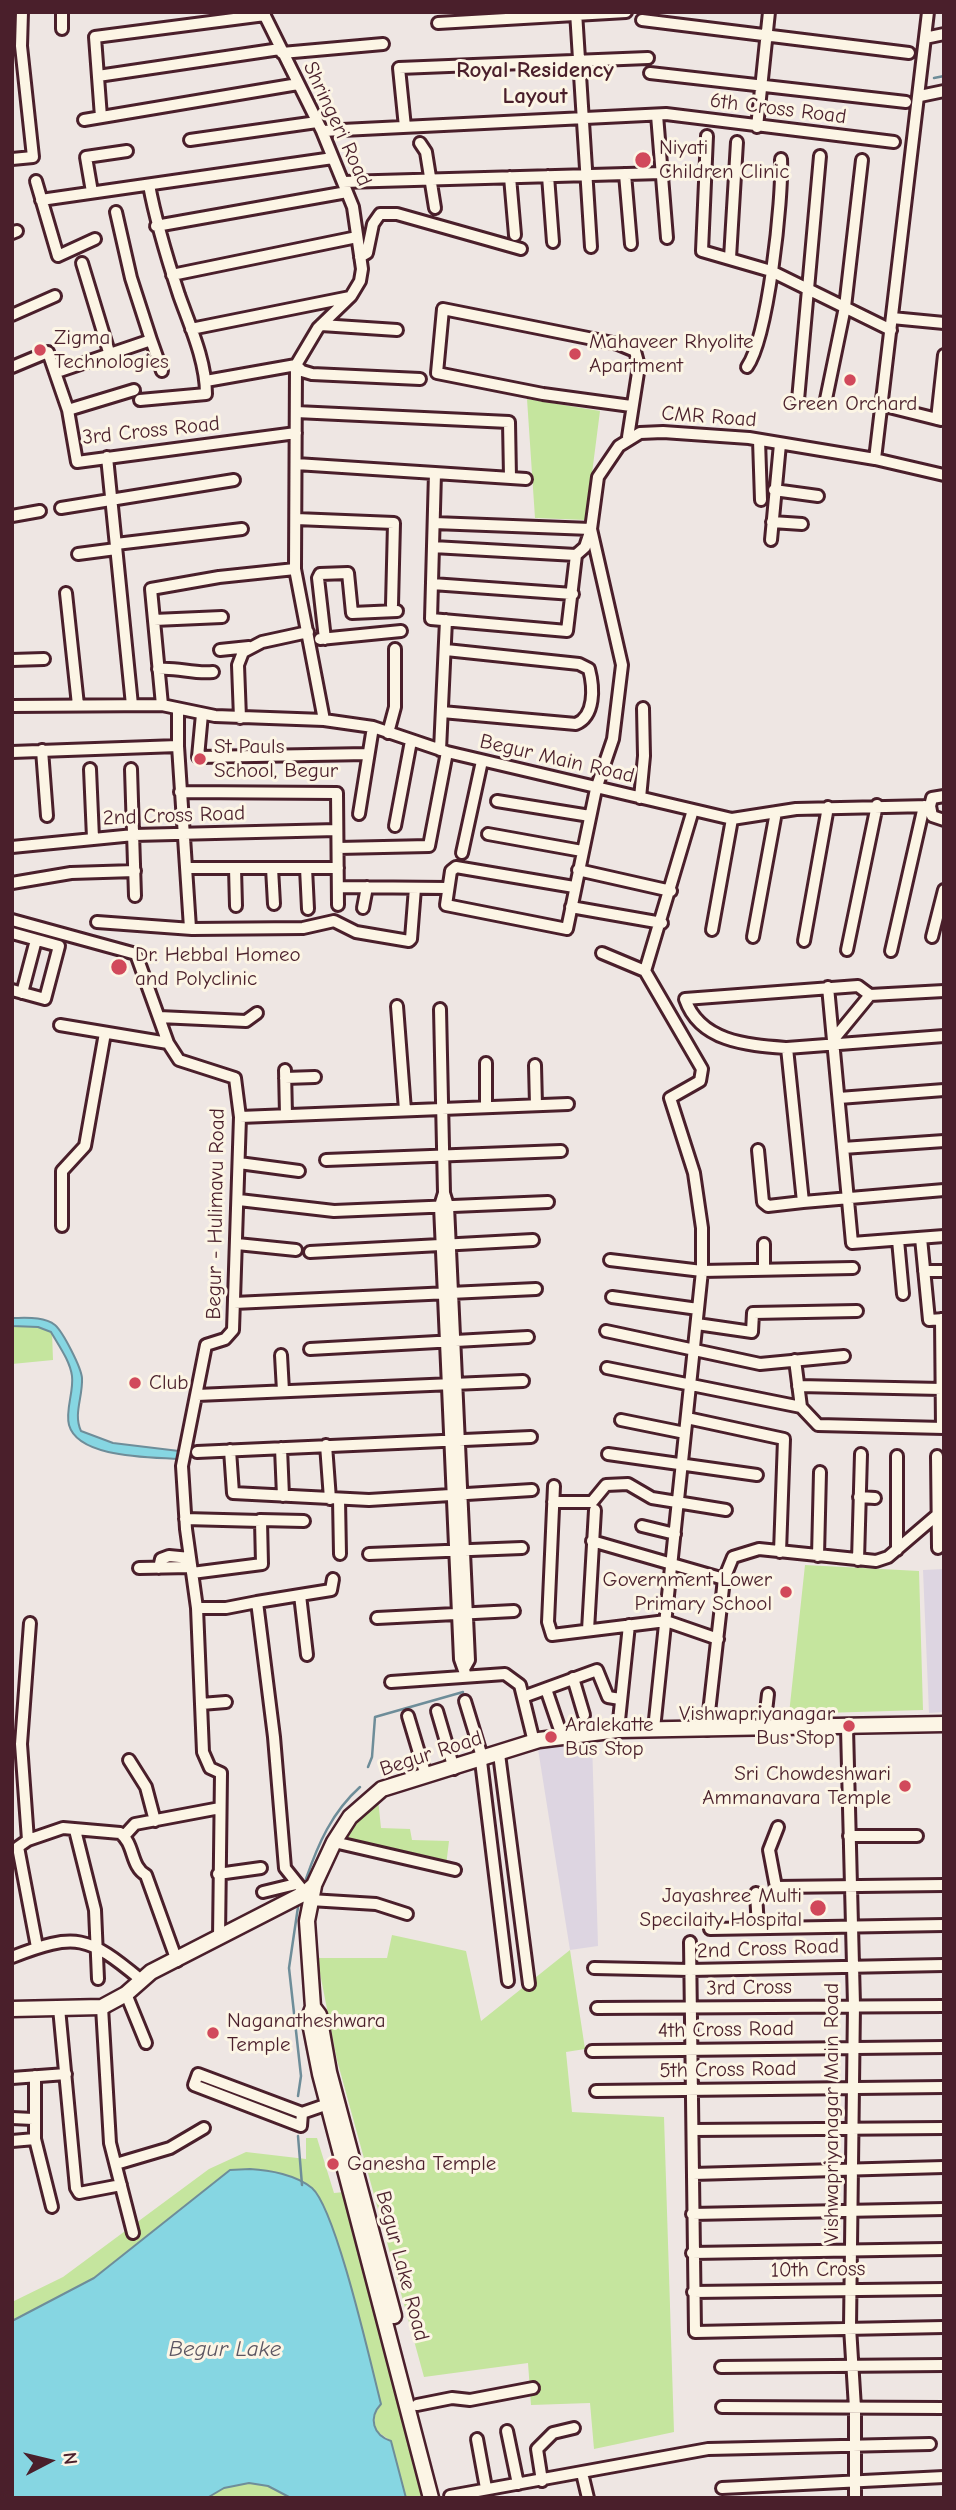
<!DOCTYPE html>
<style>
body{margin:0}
#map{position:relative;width:956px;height:2510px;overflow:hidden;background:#eee6e3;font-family:"Comic Neue",sans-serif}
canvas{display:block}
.frame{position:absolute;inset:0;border:14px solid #4a1f2b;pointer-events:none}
.north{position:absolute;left:14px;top:2426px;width:70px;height:70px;-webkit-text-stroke:5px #fcf5e5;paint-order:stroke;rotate:83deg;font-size:19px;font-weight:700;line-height:28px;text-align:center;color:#4a1f2b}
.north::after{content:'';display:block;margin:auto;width:24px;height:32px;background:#4a1f2b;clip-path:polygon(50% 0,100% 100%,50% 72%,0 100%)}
</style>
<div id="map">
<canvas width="956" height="2510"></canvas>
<div class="frame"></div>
<div class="north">N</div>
</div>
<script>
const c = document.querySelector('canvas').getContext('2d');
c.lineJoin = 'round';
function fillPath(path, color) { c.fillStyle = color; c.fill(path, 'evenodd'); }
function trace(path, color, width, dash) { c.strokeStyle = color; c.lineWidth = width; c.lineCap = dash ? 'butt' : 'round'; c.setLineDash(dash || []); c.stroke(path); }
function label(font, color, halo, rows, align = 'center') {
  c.font = font + ' "Comic Neue",sans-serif'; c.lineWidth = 6; c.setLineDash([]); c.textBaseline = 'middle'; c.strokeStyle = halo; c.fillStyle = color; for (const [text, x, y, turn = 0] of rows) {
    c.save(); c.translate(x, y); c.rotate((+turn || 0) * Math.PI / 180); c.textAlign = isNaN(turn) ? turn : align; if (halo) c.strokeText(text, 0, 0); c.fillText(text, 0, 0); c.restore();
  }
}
fillPath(new Path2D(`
 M944,1569V1712L929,1713L923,1570Z
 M592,1741L598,1946L570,1950L538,1749Z`), '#ddd5e1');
fillPath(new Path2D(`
 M527,399L600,411L586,520L535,518Z
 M12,1326L38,1327L52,1332L53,1360L12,1364Z
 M805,1565L919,1571L923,1710L789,1714Z
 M378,1799L381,1828L410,1829L412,1840L449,1841L446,1866L339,1842L352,1823Z
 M392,1935L466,1951L481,2021L570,1950L585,2049L566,2052L572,2112L664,2117L674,2432L594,2449L590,2403L531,2405L528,2363L424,2377L337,2060L317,1958H387Z
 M306,2138H317L334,2193L344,2192L425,2498H406L391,2441L375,2430L374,2416L381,2404L313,2189L271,2171L230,2170L94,2278L12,2321V2302L63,2277L209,2169L246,2152L306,2159Z
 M249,2483L268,2486L291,2498H207L224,2488Z`), '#c5e59e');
const water = new Path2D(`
 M12,1318C25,1318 44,1316 55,1325C63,1332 81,1367 82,1378C83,1397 73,1414 81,1431L113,1443L179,1451L178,1459C150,1457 78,1458 69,1425C65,1410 74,1392 72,1376C70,1361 59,1346 51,1332L38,1327L12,1326Z
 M250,2169C270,2170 296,2175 312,2188C336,2209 371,2365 381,2404C368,2418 373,2435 391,2441L406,2498H291L268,2486L249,2483L224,2488L207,2498H12V2321L94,2278L230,2170Z`);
fillPath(water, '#86d6e2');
trace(water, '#6e8d99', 2);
trace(new Path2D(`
 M934,78L944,76
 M368,1767L372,1757L375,1717L463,1692
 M306,1879C318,1844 332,1812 360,1787
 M298,1907L289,1968L301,2076L298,2096
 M298,2136L302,2185`), '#6e8d99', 2.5);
const minor = new Path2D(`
 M263,12L322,131L353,207L362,269L360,281L351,296L318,328L296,365L295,569L324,720
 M576,12L591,247
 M642,20L909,53
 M438,23L626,12
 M62,29V12
 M925,38L944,34
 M282,53L383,44
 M650,73L906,102
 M98,76L280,49
 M920,96L944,91
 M657,115L667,238
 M101,117L95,37L265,15
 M84,120L298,84
 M405,127L399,68L648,58
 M757,127L769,12
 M322,131L666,114L894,142
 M707,136L702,251L771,271L891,330
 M190,140L317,122
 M420,143L426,152L435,208
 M12,159L33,157L21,46L22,12
 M625,174L631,244
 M548,176L553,242
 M510,177L515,235
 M36,181L58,256L95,239
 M343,182L662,173
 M92,192L86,157L127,151
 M41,200L333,158
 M156,226L347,192
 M12,233L17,231
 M360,257L367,253L373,224L380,214H397L521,249
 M730,258L737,142
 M82,263L109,352
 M172,275L357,237
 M12,315L55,296
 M892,318L944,323
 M321,325L397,330
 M191,329L350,297
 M151,340L162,371
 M12,367L48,352L68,410L77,462L296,433
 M747,367C768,337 783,199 781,159
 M57,372L151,340L131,278L116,212
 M206,381L296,365L302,371L312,374L420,379
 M140,400L206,394C206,361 190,326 179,295C167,258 156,223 149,185
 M798,400L820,156
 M825,404L845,307L862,160
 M881,405L941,420
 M68,410L134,390
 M296,412L509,422L510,477
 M937,419L944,355
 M628,437L639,366L635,351L618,344L443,309L437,373L543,394L631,406
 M759,440L761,500
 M107,457L132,705
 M875,459L928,12
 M296,464L435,473
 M526,479L435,473L431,619L567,631L576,555L585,547L591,529
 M774,490L818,496
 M61,508L234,480
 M12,516L40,511
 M296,519L394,523L392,605
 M772,522L802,524
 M434,523L591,529
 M771,540L780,444
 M116,544L242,529
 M433,547L576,555
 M78,554L116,549
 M432,584L573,594
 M66,593L78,705
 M154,620L222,617
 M320,639L401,631
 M325,639L318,578L320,574L348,573L352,613L397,611
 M220,650L249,647
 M12,660L44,659
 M158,669C178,667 192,674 213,672
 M162,705L151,589L219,577L295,569
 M12,706L162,705L215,716L324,720L373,727L447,752L732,819L796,809L930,806
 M442,712L576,724C595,716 594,688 589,669L579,664L446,650
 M202,714L198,757L368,754
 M240,718L238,665L243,652L262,642L308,632
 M388,733L395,707V649
 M178,746L190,928
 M42,750L47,816
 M440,750L446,620
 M12,752L178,746V710
 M90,769L93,838
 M131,769L135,896
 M180,792L337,793L338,905
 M944,796L932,798L930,806L932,816L944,820
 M640,798L644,756L643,708
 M497,801L590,816
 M359,814L373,727
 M395,826L411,741
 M488,834L582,851
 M12,847L134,835L337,830
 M338,848L429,846L447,752
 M462,853L482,761
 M186,868H338
 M235,868L236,906
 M272,868L274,904
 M306,868L308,909
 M578,870L671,891
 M12,883L71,873L135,871
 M338,887L448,888
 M574,887L456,867L451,871L446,905L567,929L596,789L613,739L622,665L591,529L598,477L619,446L640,433L663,432L749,438L875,459L944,475
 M571,907L662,923
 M363,908L367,887
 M12,920L136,954L168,1043L179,1060L235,1078L240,1117L233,1330L225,1339L206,1345L182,1466L186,1529L197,1608H226L257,1602L274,1737L285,1868L305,1893
 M97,922L192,929L303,928L334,921L356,932L409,941L411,939L415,888
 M712,930L732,819
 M12,933L59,946L45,999L12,990
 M753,937L776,812
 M932,937L944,890
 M804,941L828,807
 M847,950L877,805
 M891,951L924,806
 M602,953L645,971L702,1069L700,1081L670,1098L694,1173L702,1228V1271L654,1729
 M645,971L693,810
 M828,987L852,1243L944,1236
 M944,991L870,995L858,986L685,999C700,1042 747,1045 787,1048L803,1202L944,1190
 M22,993L36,940
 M397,1006L405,1110
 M440,1009L444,1193L440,1206L460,1659L466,1676
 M159,1017L246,1021L257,1013
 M60,1025L168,1043
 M833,1040L870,995
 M787,1048L944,1036
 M486,1063V1107
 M535,1065L536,1105
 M285,1070L286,1115
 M285,1078L315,1077
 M839,1098L944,1090
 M240,1117L568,1104
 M843,1148L944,1141
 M758,1150L763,1202L768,1206L803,1202
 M326,1160L561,1151
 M239,1163L299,1171
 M444,1193L448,1206L469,1660L465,1667
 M239,1200L334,1211L548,1202
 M62,1226V1171L85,1146L105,1033
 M921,1238L929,1320L944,1319
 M898,1240L903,1294
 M237,1244L296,1250
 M310,1252L533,1240
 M610,1260L702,1271L853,1268
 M764,1269V1244
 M924,1271H944
 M612,1297L698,1309
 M234,1303L536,1289
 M941,1319L942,1428
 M697,1324L752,1332L753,1313L857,1311
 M606,1331L760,1364L844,1356
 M310,1349L528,1337
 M281,1355L283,1391
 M795,1360L801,1407
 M607,1368L801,1407L818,1425L944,1428
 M798,1386L942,1389
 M197,1395L523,1381
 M687,1418L784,1439L780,1552
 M621,1420L685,1433
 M326,1445L330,1499
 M281,1448L283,1496
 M230,1450L233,1493L369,1500L532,1490
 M197,1452L531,1437
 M608,1454L757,1475
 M897,1456V1550
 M937,1456L938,1548
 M554,1486L548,1622L552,1635L666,1621L718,1639
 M859,1497L875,1498
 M339,1499L340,1554
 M553,1502H592L606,1485L628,1484L652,1498L726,1510
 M185,1519L261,1521L262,1564L192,1573
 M260,1520L304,1521
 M642,1526L675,1534
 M592,1541L724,1579
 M369,1554L522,1548
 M818,1556L820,1472
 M858,1560L861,1454
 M139,1568L191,1567
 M159,1568L161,1559L169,1556L190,1558
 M300,1595L331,1590L333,1579
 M257,1602L300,1595L307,1655
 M197,1608L203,1752L210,1768L221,1773L219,1938
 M377,1618L514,1611
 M30,1623L21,1744L28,1840L18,1847L37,1947
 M588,1630L595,1510
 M573,1678L584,1715
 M391,1682L505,1674L520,1685L534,1742
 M546,1689L562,1736
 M523,1697L597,1670L608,1697L620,1699
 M465,1701L483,1760
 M201,1704L226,1702
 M437,1711L454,1769
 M408,1716L426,1776
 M847,1728L854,2005L850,2327L855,2408V2498
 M764,1729L768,1694
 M618,1730L629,1625
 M707,1730L724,1579L733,1557L759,1549L876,1561L888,1557L944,1509
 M499,1754L529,1984
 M129,1760L146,1787L155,1821
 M481,1761L508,1981
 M778,1827L769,1850L776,1887L944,1885
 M75,1830L95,1910L98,1979
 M124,1836L135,1824L220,1808
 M849,1836H917
 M28,1840L63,1828L120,1833C135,1844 130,1866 146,1875L177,1961
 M334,1842L455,1870
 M218,1874L261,1868
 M263,1892L296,1884
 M756,1893L758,1928
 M310,1900L376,1904L407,1914
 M710,1929L944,1925
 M690,1942L695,2332L944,2327
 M12,1957C76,1932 88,1936 140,1979
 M594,1968L690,1970L944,1965
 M126,1994L146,2043
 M102,2007L110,2143L133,2233
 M59,2008L76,2188L79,2193L121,2185
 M597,2008L944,2006
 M592,2051L944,2047
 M198,2074L302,2113L301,2126L194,2085Z
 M35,2076V2139L52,2207
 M12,2078L66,2074
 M596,2091L944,2087
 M302,2113L328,2104
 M12,2118L33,2119
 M693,2130L944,2128
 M12,2141L35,2139
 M116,2164L170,2148L204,2128
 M693,2174L944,2167
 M692,2214L944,2209
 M692,2253L944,2249
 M693,2292L944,2289
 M721,2367L944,2365
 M417,2405L452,2398L470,2400L533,2388
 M722,2407L944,2408
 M507,2431L518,2484
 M477,2439L486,2488
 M582,2473L588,2498
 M542,2481L537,2449L553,2433L574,2428
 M722,2488L944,2477
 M450,2496L708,2449L930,2444`);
const major = new Path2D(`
 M314,1886L307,1921L313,2007L309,2018L320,2074L431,2498
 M313,2007L319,2015L329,2072L394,2316
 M12,2009L102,2007L126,1994L151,1972L305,1893L314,1885L334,1842L350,1817L382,1789L539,1740L618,1730L944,1724`);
trace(minor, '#4a1f2b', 16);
trace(major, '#4a1f2b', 19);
trace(minor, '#fcf5e5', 10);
trace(major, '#fcf5e5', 14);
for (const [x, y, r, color] of [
 [643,160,9,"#d1495b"],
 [40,350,7,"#d1495b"],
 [575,354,7,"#d1495b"],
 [850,380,7,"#d1495b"],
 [200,759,7,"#d1495b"],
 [119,967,9,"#d1495b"],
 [135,1383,7,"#d1495b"],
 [786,1592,7,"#d1495b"],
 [849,1726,7,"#d1495b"],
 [551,1737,7,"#d1495b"],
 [905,1786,7,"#d1495b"],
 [818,1908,9,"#d1495b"],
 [213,2033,7,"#d1495b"],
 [333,2164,7,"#d1495b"]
]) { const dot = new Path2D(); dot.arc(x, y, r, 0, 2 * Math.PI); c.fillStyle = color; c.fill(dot); trace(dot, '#fcf5e5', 2.5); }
label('21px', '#4a1f2b', '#fcf5e5', [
 ["6th Cross Road",778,109,7],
 ["Shringeri Road",337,124,65],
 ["CMR Road",709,417,4],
 ["3rd Cross Road",151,431,-6],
 ["Begur Main Road",557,759,13],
 ["2nd Cross Road",174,816,-2],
 ["Begur - Hulimavu Road",216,1214,-89],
 ["Begur Road",431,1754,-18],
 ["2nd Cross Road",768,1949,-2],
 ["3rd Cross",749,1988,-1],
 ["4th Cross Road",726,2030,-1],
 ["5th Cross Road",728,2070,-1],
 ["Vishwapriyanagar Main Road",832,2113,-90],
 ["Begur Lake Road",402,2266,75],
 ["10th Cross",818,2270,-1]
]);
label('21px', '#4a1f2b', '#fcf5e5', [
 ["Niyati",659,148],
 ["Children Clinic",659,172],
 ["Zigma",54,338],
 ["Technologies",54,362],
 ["Mahaveer Rhyolite",589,342],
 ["Apartment",589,366],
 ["Green Orchard",850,404,"center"],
 ["St Pauls",214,747],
 ["School, Begur",214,771],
 ["Dr. Hebbal Homeo",135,955],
 ["and Polyclinic",135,979],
 ["Club",149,1383],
 ["Government Lower",772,1580,"right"],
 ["Primary School",772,1604,"right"],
 ["Vishwapriyanagar",835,1714,"right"],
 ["Bus Stop",835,1738,"right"],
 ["Aralekatte",565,1725],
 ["Bus Stop",565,1749],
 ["Sri Chowdeshwari",891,1774,"right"],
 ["Ammanavara Temple",891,1798,"right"],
 ["Jayashree Multi",802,1896,"right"],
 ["Specilaity Hospital",802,1920,"right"],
 ["Naganatheshwara",227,2021],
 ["Temple",227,2045],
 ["Ganesha Temple",347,2164]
], 'left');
label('bold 23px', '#4a1f2b', '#fcf5e5', [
 ["Royal Residency",535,70],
 ["Layout",535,96]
]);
label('italic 23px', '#5c5662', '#fcf5e5', [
 ["Begur Lake",225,2349]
]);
</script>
